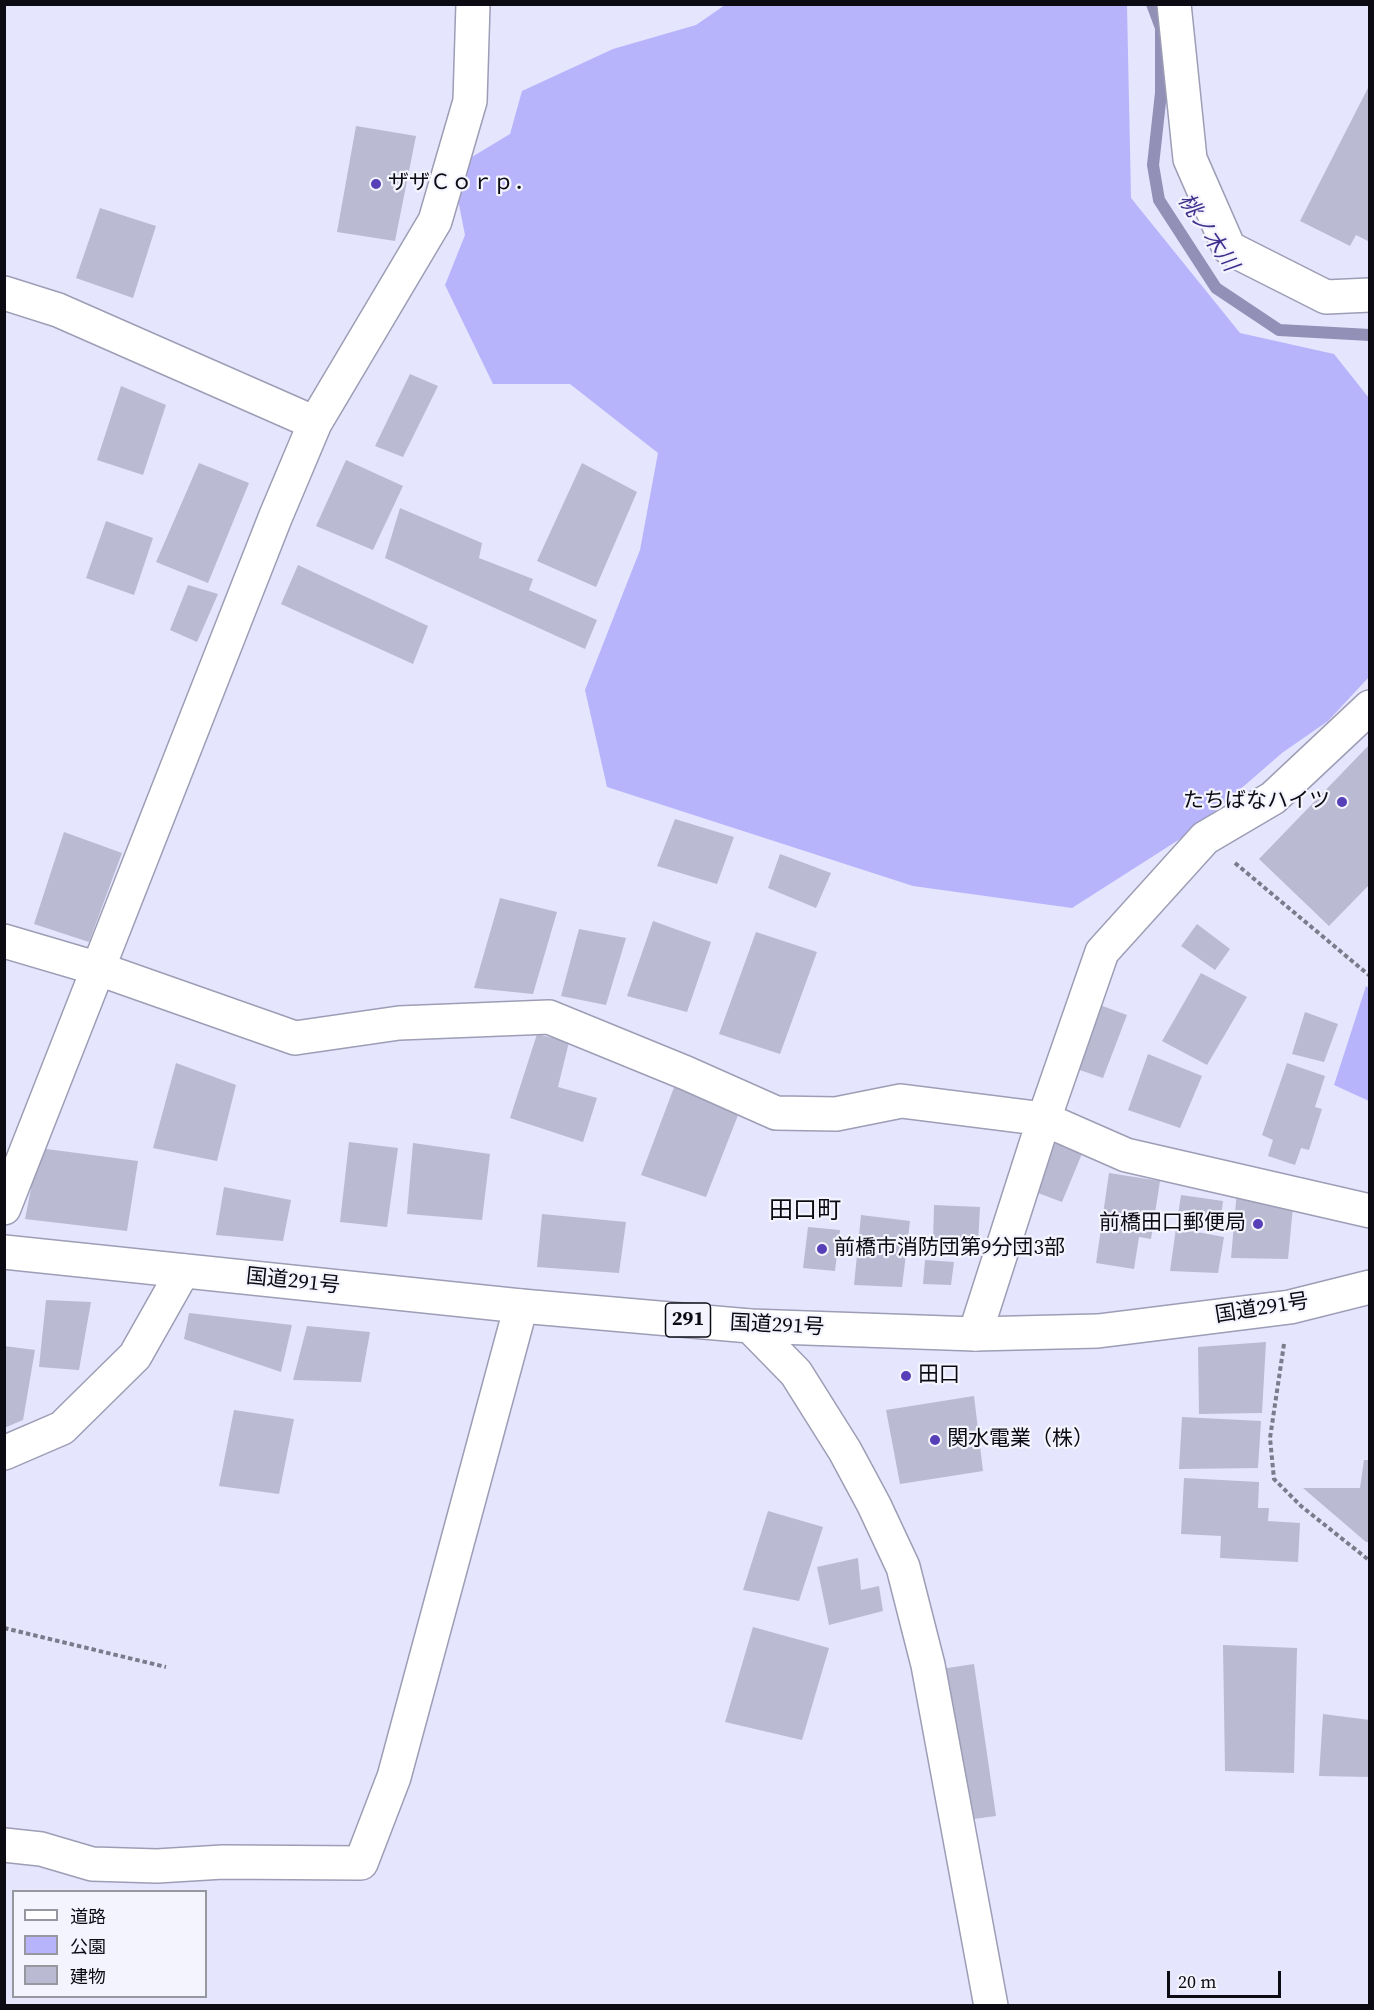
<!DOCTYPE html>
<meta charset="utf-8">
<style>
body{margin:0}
#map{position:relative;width:1374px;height:2010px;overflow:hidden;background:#e5e5fe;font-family:"Source Serif 4","Noto Sans JP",serif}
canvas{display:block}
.frame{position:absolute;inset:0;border:6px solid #0c0b14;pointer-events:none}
.legend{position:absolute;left:12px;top:1890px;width:195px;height:108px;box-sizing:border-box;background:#f3f4fe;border:2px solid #9797a0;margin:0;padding:8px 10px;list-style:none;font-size:18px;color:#0c0b14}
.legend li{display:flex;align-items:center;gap:12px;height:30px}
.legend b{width:30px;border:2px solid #9797a0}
.scale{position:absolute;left:1167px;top:1971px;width:114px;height:27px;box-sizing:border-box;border:3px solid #0c0b14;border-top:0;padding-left:8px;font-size:18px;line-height:21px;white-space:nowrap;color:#0c0b14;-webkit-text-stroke:4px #f3f4fe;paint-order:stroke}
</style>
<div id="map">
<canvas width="1374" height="2010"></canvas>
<div class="frame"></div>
<ul class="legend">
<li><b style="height:8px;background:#fff"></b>道路</li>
<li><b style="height:16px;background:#b7b4fb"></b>公園</li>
<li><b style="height:16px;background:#babad2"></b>建物</li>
</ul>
<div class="scale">20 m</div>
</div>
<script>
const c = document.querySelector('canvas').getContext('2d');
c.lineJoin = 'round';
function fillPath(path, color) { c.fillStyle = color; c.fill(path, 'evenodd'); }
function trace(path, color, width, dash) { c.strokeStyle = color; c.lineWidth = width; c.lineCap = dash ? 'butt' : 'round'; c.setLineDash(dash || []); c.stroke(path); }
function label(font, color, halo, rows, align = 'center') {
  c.font = font + ' "Source Serif 4","Noto Sans JP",serif'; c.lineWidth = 4.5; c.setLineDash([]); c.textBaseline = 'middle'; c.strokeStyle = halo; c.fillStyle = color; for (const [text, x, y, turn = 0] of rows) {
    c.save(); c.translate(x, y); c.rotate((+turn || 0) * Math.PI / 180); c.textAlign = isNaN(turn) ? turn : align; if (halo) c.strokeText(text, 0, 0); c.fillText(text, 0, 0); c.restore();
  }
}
fillPath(new Path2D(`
 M725,5H1127L1131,198L1240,333L1334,354L1369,398V677L1328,721L1282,753L1191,832L1072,908L913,886L607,787L585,690L640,550L658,453L570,384H493L445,285L465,235L452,169L510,134L522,91L613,49L696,25Z
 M1366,986L1370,989L1369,1101L1334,1085Z`), '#b7b4fb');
trace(new Path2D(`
 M1152,4L1161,28V93L1153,165L1159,200L1216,288L1279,330L1370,335`), '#9290b6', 12);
fillPath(new Path2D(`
 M1370,84V242L1356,235L1350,246L1300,221Z
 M356,126L416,136L395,241L337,232Z
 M100,208L156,226L133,298L76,278Z
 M410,374L438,386L403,457L375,446Z
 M121,386L166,405L143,475L97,460Z
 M346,460L403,486L373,550L316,526Z
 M199,463L249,483L208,583L156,562Z
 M582,463L637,492L596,587L537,561Z
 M400,508L482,543L479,558L533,579L529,590L597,620L585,649L385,558Z
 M106,521L153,538L134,595L86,578Z
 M298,565L428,626L413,664L281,604Z
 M188,585L218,594L197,642L170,630Z
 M1370,744V884L1329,926L1259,859Z
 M675,819L734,837L717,884L657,866Z
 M64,832L122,853L89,942L34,924Z
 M780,854L831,873L816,908L768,888Z
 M500,898L557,912L533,994L474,988Z
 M653,921L711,942L687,1012L627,996Z
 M1197,924L1230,949L1215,970L1181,946Z
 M579,929L626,938L606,1005L561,996Z
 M756,932L817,952L780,1054L719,1034Z
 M1201,973L1247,997L1207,1065L1162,1041Z
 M1089,1001L1127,1015L1103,1078L1065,1065Z
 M1305,1012L1338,1024L1324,1062L1292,1054Z
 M537,1034L569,1042L558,1087L597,1098L583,1142L510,1118Z
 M1148,1054L1202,1076L1180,1128L1128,1110Z
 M176,1063L236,1085L217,1161L153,1148Z
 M1287,1063L1325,1076L1315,1107L1322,1109L1309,1150L1301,1148L1295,1165L1268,1156L1273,1140L1262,1135Z
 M676,1082L742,1105L706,1197L641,1175Z
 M1045,1127L1086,1144L1062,1202L1022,1187Z
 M349,1142L398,1148L387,1227L340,1222Z
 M413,1143L490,1154L482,1220L407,1214Z
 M39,1148L138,1161L127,1231L25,1219Z
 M1109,1173L1160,1181L1151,1239L1139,1237L1134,1269L1096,1263Z
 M224,1187L291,1200L283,1241L216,1235Z
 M1237,1190L1294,1196L1288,1259L1231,1258Z
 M1181,1195L1223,1201L1220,1225L1177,1222Z
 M934,1205L980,1207L978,1243H933Z
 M542,1214L626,1222L619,1273L537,1267Z
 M861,1215L910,1221L902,1287L854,1285Z
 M808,1227L840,1230L835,1271L803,1268Z
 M1176,1228L1224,1237L1218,1273L1170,1271Z
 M925,1260L954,1262L951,1285L923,1284Z
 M46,1300L91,1302L79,1370L39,1367Z
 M189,1313L292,1325L281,1372L184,1339Z
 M307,1326L370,1332L361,1382L293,1380Z
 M1266,1342L1262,1413L1199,1414L1198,1347Z
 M4,1346L35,1350L23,1420L4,1428Z
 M974,1396L983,1471L900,1484L886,1410Z
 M234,1410L294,1419L279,1494L219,1486Z
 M1182,1417L1261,1421L1258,1468L1179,1469Z
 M1364,1460H1370V1542H1366L1303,1488H1360Z
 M1184,1478L1259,1482L1258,1508H1269L1268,1521L1300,1523L1298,1562L1220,1558L1221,1536L1181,1534Z
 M768,1511L823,1527L799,1601L743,1590Z
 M858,1558L861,1590L879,1586L883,1611L829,1625L817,1567Z
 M753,1627L829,1648L802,1740L725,1722Z
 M1223,1645L1297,1648L1294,1773L1225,1771Z
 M974,1664L996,1816L966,1820L941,1669Z
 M1323,1714L1370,1720V1777L1319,1776Z`), '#babad2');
const minor = new Path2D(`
 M1174,4L1190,159L1229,248L1326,297L1370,295
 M4,293L58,310L315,423L275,518L4,1208
 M315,423L435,221L470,101L473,4
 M4,941L99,969L295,1038L399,1023L549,1017L686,1073L776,1113L836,1114L901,1101L1044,1119L1126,1155L1370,1211
 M750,1326L796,1373L845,1451L874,1505L903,1567L928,1665L991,2006
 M975,1334L1044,1119L1102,952L1205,838L1273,798L1370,707
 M4,1453L62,1428L135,1356L183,1271
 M4,1845L41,1849L92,1864L157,1866L223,1862L361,1863L394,1777L521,1306`);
const highway = new Path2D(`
 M4,1252L521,1306L750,1326L975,1334L1098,1331L1290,1307L1370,1287`);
trace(minor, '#9d9db5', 36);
trace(highway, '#9d9db5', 36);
trace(new Path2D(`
 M1235,863L1370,976
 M1284,1344L1270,1438L1274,1479L1301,1506L1370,1561
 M4,1628L166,1667`), '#7b7b8c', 4, [4.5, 3]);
trace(minor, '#fff', 33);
trace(highway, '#fff', 33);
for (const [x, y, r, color] of [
 [376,184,6,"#563fb7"],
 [1342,802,6,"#563fb7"],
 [1258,1224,6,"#563fb7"],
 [822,1249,6,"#563fb7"],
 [906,1376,6,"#563fb7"],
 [935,1440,6,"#563fb7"]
]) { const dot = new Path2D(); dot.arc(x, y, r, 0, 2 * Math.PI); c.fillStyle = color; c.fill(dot); trace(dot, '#f3f4fe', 2); }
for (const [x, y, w] of [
 [688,1320,45]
]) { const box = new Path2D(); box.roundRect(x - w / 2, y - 17, w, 34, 4.5); c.fillStyle = '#f3f4fe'; c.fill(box); trace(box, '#0c0b14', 1.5); }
label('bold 20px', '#0c0b14', null, [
 ["291",688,1320]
]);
label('21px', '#0c0b14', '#f3f4fe', [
 ["ザザＣｏｒｐ．",388,184],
 ["たちばなハイツ",1330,802,"right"],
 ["前橋田口郵便局",1246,1224,"right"],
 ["前橋市消防団第9分団3部",834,1249],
 ["田口",918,1376],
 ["関水電業（株）",947,1440]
], 'left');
label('21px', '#0c0b14', '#f3f4fe', [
 ["国道291号",293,1282,6],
 ["国道291号",1262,1309,-9],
 ["国道291号",777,1326,3]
]);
label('italic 22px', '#42308d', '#f3f4fe', [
 ["桃ノ木川",1207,233,56]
]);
label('24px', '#0c0b14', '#f3f4fe', [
 ["田口町",805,1212]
]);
</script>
